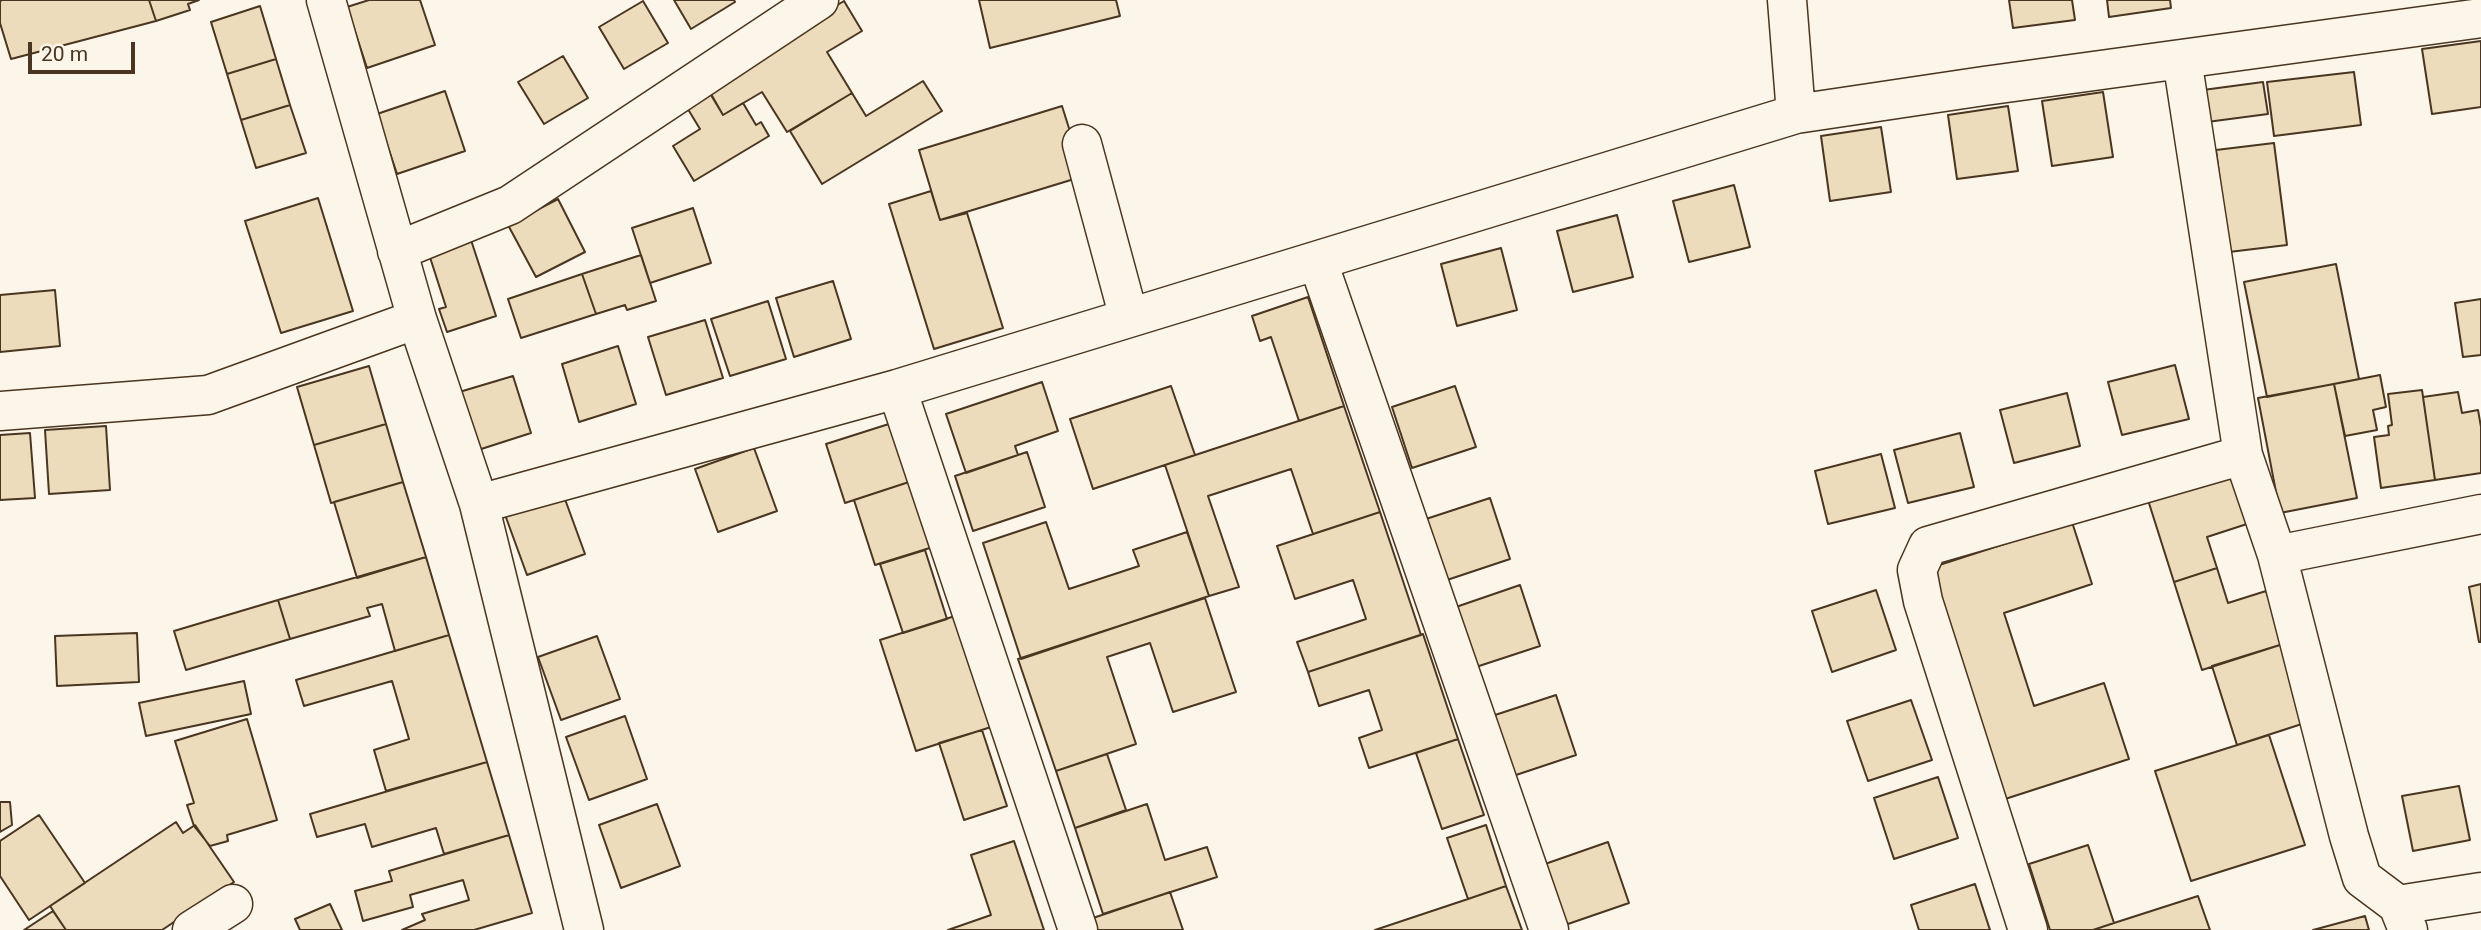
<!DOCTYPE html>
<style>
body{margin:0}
#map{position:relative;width:2481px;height:930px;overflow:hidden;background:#fbf6e9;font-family:Roboto,sans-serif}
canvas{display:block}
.scale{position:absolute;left:28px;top:42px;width:107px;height:32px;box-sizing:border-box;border:4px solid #4a3520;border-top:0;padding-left:9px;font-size:21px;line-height:24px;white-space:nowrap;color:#4a3520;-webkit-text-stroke:5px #fbf6e9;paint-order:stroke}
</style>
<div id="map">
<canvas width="2481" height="930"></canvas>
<div class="scale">20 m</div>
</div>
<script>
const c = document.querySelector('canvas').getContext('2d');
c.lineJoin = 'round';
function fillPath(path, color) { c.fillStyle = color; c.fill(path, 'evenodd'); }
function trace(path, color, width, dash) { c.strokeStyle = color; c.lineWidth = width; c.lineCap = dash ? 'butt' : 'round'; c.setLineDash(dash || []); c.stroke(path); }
const building = new Path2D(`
 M149,0H199L188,4L190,10L156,21Z
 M149,0L156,21L11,59L0,23V1L2,0Z
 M369,0H420L435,45L367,68L347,7Z
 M674,0H734L735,2L691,29Z
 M979,0H1116L1120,16L990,48Z
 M2009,0H2072L2075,20L2013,28Z
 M2107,0H2170L2171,8L2109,17Z
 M643,1L668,43L624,69L599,27Z
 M844,1L862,31L827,52L852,93L787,132L762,92L723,115L705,85Z
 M260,6L276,59L227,74L211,22Z
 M2481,41V107L2432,114L2422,49Z
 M563,56L588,98L544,124L518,82Z
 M276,59L290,105L241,120L227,74Z
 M2354,72L2361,125L2274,136L2267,82Z
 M923,81L942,111L822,184L790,131L852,93L866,116Z
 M2263,82L2268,114L2207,122L2203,90Z
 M707,87L723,115L743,103L756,125L761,122L769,136L694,181L673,146L700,129L683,101Z
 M445,91L465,151L397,174L377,114Z
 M2103,92L2113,157L2052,166L2042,101Z
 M290,105L306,153L256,168L241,120Z
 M1062,106L1084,176L940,220L919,150Z
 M2008,106L2018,171L1957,179L1948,115Z
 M1881,127L1891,192L1830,201L1821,136Z
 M2274,143L2287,245L2229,252L2216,150Z
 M1734,185L1750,247L1689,262L1673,201Z
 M931,191L940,220L967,213L1003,328L934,349L889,204Z
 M318,198L353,311L281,333L245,221Z
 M558,199L585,252L536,277L508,225Z
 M693,208L711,263L650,283L632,228Z
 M1617,215L1633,277L1573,292L1557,231Z
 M469,234L496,316L447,332L439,309L446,307L427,248Z
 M1501,248L1517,310L1457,326L1441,264Z
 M641,255L656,301L627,310L625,305L596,314L582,274Z
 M2336,264L2359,379L2267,397L2244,282Z
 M582,274L596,314L521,338L508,299Z
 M833,281L851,339L794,357L776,298Z
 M55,290L60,346L0,352V295Z
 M1308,297L1344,406L1299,421L1271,337L1260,341L1252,316Z
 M2481,299V355L2463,357L2455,303Z
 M768,301L786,359L730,376L711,319Z
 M705,320L723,378L666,395L648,337Z
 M618,346L636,404L579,422L562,364Z
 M2175,365L2189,419L2122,435L2108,382Z
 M369,366L386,424L314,445L297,387Z
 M2380,375L2386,407L2373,410L2377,430L2345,436L2334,384Z
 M513,376L531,433L475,451L456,393Z
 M1042,382L1058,431L1015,446L1018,455L966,473L946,414Z
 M2334,384L2357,498L2280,513L2258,398Z
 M1171,386L1195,455L1093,489L1070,419Z
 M1455,386L1476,447L1412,468L1392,407Z
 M2422,390L2435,480L2381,488L2374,437L2389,435L2388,426L2392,425L2388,394Z
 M2458,392L2462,413L2478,410L2481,427V473L2435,480L2423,397Z
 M2067,393L2080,446L2014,463L2000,410Z
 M1344,406L1380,512L1313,534L1291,469L1208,496L1239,587L1209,596L1165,465Z
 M892,423L912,481L845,503L826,444Z
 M386,424L403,482L331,503L314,445Z
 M106,426L110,490L49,494L45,430Z
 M30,433L35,498L0,500V435Z
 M1960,433L1974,487L1908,503L1894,450Z
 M754,448L777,511L718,532L695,469Z
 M1027,452L1045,507L973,531L955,476Z
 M1881,454L1895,508L1828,524L1815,471Z
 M2234,473L2250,523L2207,537L2217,568L2174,582L2148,500Z
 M912,481L933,547L875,565L854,500Z
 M403,482L426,557L357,578L334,502Z
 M562,491L585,554L527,575L504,512Z
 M1490,498L1510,559L1447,580L1426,519Z
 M1380,512L1421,635L1308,672L1297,642L1366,619L1353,580L1295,599L1277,546Z
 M1046,522L1069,589L1139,566L1133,550L1187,532L1209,596L1021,659L983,543Z
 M2072,522L2092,584L2004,613L2034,706L2104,683L2129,759L2002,800L1927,569Z
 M925,550L947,619L903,633L880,564Z
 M426,557L449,635L395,651L382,604L367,608L370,616L290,639L278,600Z
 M2217,568L2228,603L2266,591L2283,644L2202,670L2174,582Z
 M2481,584V642H2479L2469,587Z
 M1520,585L1540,646L1476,667L1456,607Z
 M1876,590L1896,650L1832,672L1812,611Z
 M1205,598L1236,692L1173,712L1150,643L1107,657L1136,744L1056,771L1018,659Z
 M278,600L290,639L186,670L174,631Z
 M955,616L991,727L916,751L880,640Z
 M137,633L139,682L57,686L55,636Z
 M1423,634L1458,739L1369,768L1359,738L1382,730L1369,690L1319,706L1308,672Z
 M449,635L487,762L386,791L374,750L409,739L392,681L304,706L296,680Z
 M597,636L620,699L561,720L538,657Z
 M2283,644L2308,722L2237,745L2212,666Z
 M244,681L251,714L146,736L139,703Z
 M1556,695L1576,755L1513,776L1492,716Z
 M1911,700L1932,760L1868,781L1847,721Z
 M625,716L647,779L589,800L566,737Z
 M247,719L277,820L227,835L228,841L210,846L194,826L187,805L194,803L175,741Z
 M982,730L1007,806L964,820L939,743Z
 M2269,735L2305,845L2191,881L2155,771Z
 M1458,739L1484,815L1442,829L1416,753Z
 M1107,754L1126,810L1075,828L1056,771Z
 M487,762L509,835L444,854L436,828L372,847L365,824L317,837L310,814Z
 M1938,777L1958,838L1894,859L1874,798Z
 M2459,786L2470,840L2413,851L2402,796Z
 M0,802H10L12,825L0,832Z
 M657,804L680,866L621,888L599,825Z
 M1147,804L1165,860L1207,847L1217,877L1103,914L1075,828Z
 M39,815L85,883L29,920L0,876V841Z
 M176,822L183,833L195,825L234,882L162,930H66L50,906Z
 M1486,825L1506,886L1468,899L1447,838Z
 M509,835L532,913L474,930H402L425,920L422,914L469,900L463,880L410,895L413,907L363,921L355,891L392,881L389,871Z
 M1014,841L1044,930H948L991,915L971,855Z
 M1608,842L1629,903L1565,925L1545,864Z
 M2088,845L2114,923L2093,930H2050L2029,864Z
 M1975,884L1990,930H1919L1911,905Z
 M1506,886L1522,930H1375L1468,899Z
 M1170,892L1183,930H1097L1093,918Z
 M2198,896L2210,930H2093L2114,923Z
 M330,904L342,930H300L295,919Z
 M53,911L66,930H24Z
 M2365,916L2369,930H2313Z`);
fillPath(building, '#ecdcbc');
trace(building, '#4a3520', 2);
const minor = new Path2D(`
 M326,0L417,319L479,504L584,930
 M1787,0L1796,114
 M2182,59L2243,455L2277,555L2349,836L2362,878L2398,905L2408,930
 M1082,144L1129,318
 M397,251L510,205L819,0
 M1318,262L1549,930
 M897,389L1078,930
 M0,411L208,395L417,319
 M479,504L897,389L1796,114L1984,86L2481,18
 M2277,555L2481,514
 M2398,905L2481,892
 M192,930L233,904
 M2028,930L1923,601L1917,570L1928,546L2243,455`);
trace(minor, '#4a3520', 41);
trace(minor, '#fbf6e9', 38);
</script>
